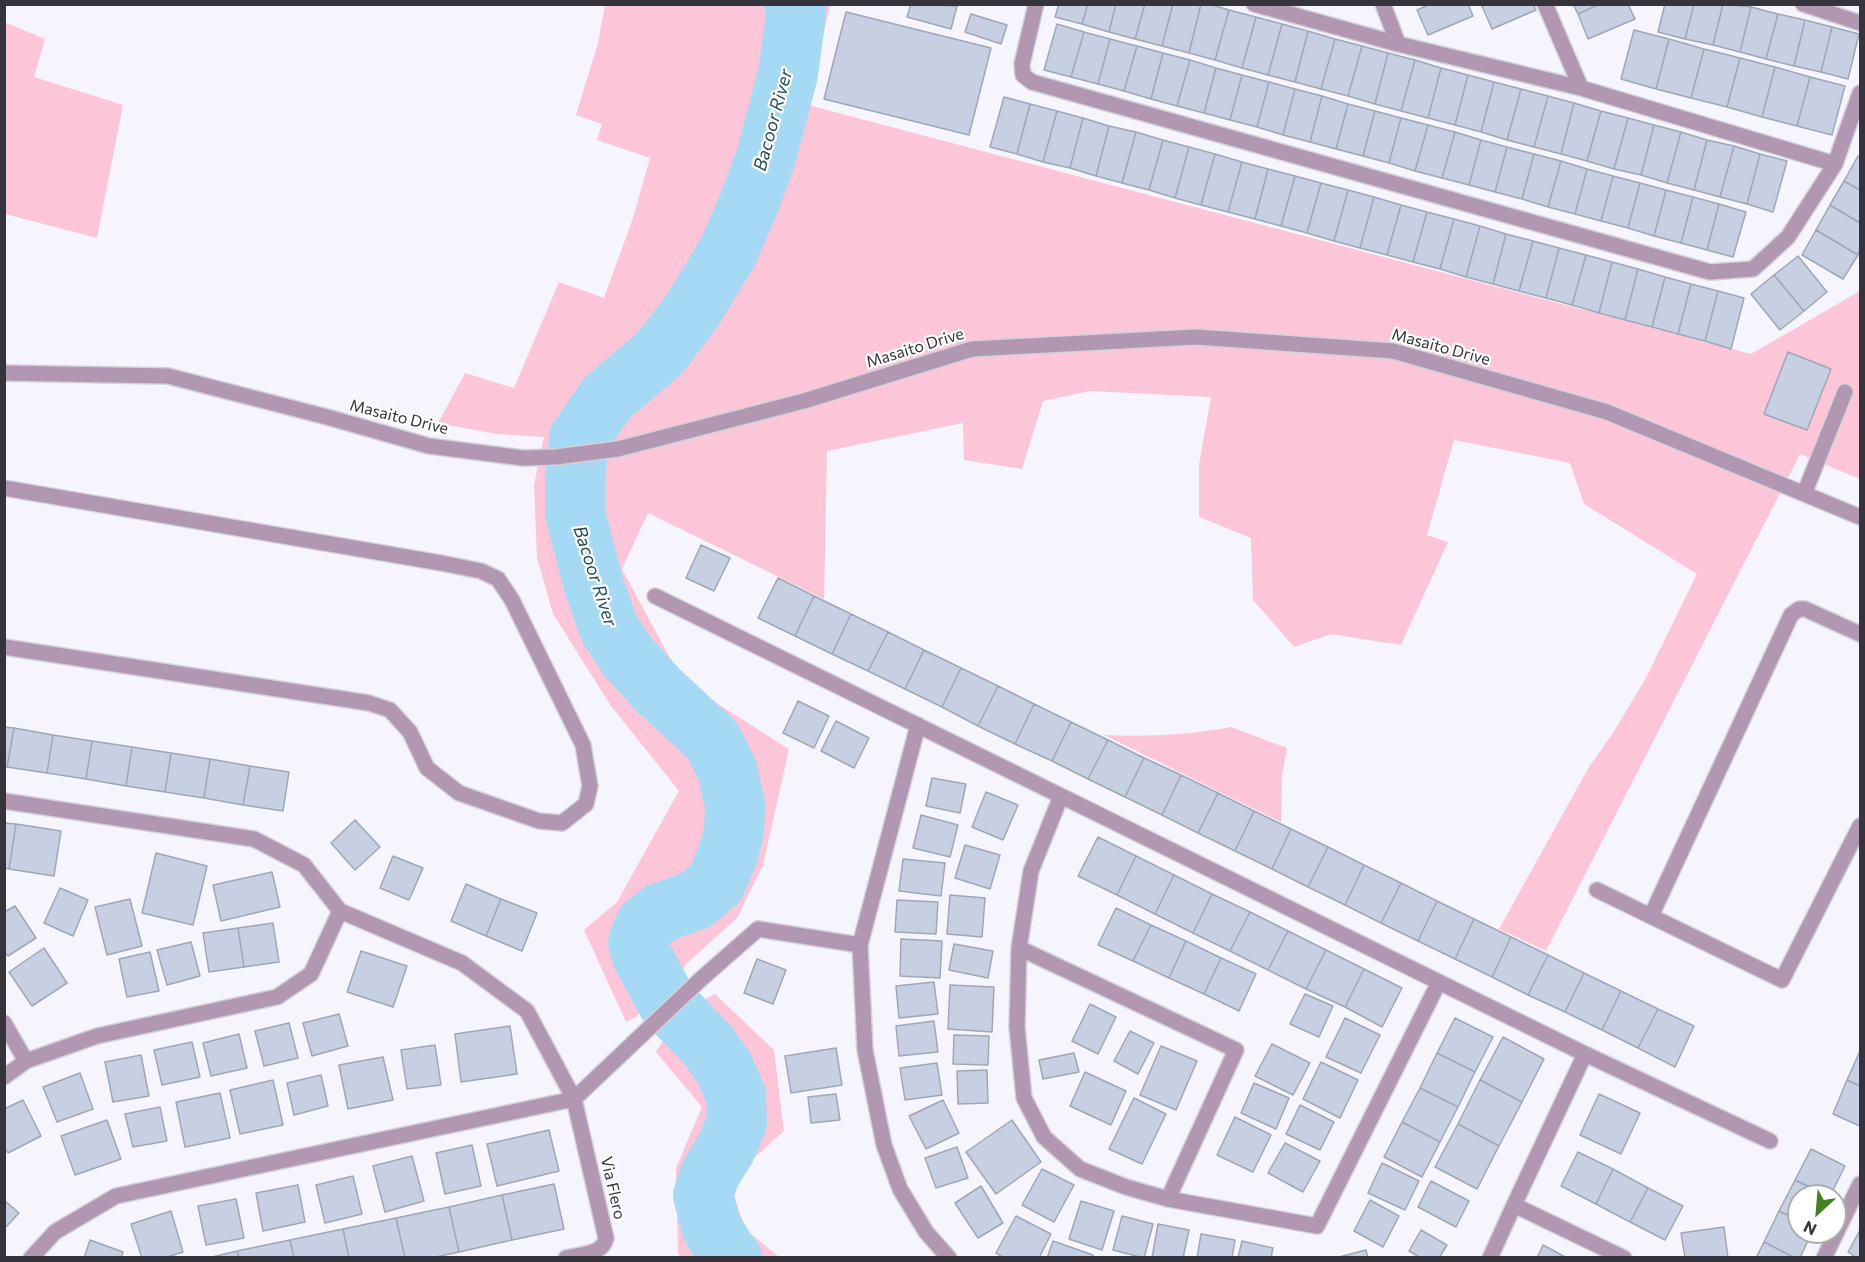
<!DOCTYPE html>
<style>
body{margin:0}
#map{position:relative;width:1865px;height:1262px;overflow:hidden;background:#f6f4fc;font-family:Commissioner,sans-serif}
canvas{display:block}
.frame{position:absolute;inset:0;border:6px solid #35343c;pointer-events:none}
.north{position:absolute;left:1787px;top:1184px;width:60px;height:60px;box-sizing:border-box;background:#fff;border:2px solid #aeaeb1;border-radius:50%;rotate:206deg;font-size:16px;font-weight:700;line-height:24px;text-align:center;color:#35343c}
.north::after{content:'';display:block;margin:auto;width:21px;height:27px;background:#438221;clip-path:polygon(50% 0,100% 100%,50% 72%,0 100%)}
</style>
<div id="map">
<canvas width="1865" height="1262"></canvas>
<div class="frame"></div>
<div class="north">N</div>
</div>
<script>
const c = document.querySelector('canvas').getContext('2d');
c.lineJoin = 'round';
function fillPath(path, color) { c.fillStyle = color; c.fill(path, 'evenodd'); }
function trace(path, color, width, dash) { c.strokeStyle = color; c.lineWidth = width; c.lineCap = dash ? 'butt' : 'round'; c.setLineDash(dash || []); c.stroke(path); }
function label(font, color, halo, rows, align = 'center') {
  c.font = font + ' Commissioner,sans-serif'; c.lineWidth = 4.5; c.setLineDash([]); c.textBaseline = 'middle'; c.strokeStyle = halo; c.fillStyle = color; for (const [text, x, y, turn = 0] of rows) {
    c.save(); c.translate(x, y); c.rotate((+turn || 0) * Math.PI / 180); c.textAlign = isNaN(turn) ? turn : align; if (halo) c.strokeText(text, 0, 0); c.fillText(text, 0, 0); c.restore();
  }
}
fillPath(new Path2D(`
 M605,5H830L808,105L1751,354L1860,291V479L1800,454L1546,951L1499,929L1589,767L1613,733L1647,676L1697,574L1584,504L1570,463L1454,440L1427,535L1448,542L1401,645L1331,634L1294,647L1253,600L1251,538L1199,517V465L1211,397L1090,391L1043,401L1022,469L964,460L963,423L827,451L824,599L648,513L622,569L683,682L789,749L763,865L737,918L686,964L681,973L636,1017L626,1022L584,930L617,902L679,791L611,706L553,614L537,558L534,485L544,437L496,434L438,423L465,373L514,388L559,282L604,298L633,218L650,158L597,140L602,124L576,115L598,43Z
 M4,22L45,39L34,77L123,105L97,238L5,214Z
 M1231,727L1287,748L1282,776L1281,822L1104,735C1147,737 1188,735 1231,727Z
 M715,994L774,1050L784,1131L729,1180L745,1229L779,1257L681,1258L678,1253L676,1168L702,1107L656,1052C665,1034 696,1002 715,994Z`), '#fcc5d8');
trace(new Path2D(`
 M732,1258L727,1253L711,1226L703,1195L710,1174L726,1148L737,1122L736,1095L724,1068L708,1045L668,1004L642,956L638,942L645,925L660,913L696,900L716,883L728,854L734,831L735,805L727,769L712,740L658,690L628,657L609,628L594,586L575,513V482L579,438L607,398L659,354L692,311L728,252L749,203L766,157L788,74L796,14L794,4`), '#a6daf4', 60);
const building = new Path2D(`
 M911,4L957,6L951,29L907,17Z
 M1059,4H1088L1082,24L1055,17Z
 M1088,4H1116L1109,32L1082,24Z
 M1116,4H1145L1135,39L1109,32Z
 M1145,4H1173L1162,46L1135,39Z
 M1173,4H1201L1189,53L1162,46Z
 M1201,4H1209L1229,10L1215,60L1189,53Z
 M1431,4H1468L1473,16L1428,35L1417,10Z
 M1481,4H1533L1536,10L1492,29Z
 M1573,4H1600L1578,14Z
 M1600,4H1628L1635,19L1588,39L1578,14Z
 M1665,4H1694L1685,39L1658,32Z
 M1694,4H1723L1713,45L1685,39Z
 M1723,4L1751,7L1740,52L1713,45Z
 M1751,7L1778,14L1766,59L1740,52Z
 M1229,10L1256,17L1242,68L1215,60Z
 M846,12L991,48L969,135L824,99Z
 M971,14L1007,25L1001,44L965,32Z
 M1778,14L1805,20L1794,66L1766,59Z
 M1256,17L1282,24L1268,75L1242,68Z
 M1805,20L1832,27L1821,72L1794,66Z
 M1057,24L1084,32L1071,77L1044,70Z
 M1282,24L1308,31L1295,82L1268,75Z
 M1832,27L1859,34L1848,79L1821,72Z
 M1634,30L1669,39L1656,89L1621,79Z
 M1308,31L1335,39L1321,89L1295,82Z
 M1084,32L1110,39L1098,84L1071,77Z
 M1110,39L1137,46L1124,91L1098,84Z
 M1335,39L1362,46L1348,96L1321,89Z
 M1669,39L1704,49L1691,98L1656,89Z
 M1137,46L1163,53L1151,99L1124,91Z
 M1362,46L1388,53L1375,104L1348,96Z
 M1704,49L1740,58L1727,107L1691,98Z
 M1163,53L1190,60L1177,106L1151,99Z
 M1388,53L1415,60L1401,111L1375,104Z
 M1740,58L1775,67L1762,117L1727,107Z
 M1190,60L1216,68L1204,113L1177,106Z
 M1415,60L1441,68L1428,118L1401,111Z
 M1775,67L1810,77L1797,126L1762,117Z
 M1216,68L1242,75L1230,120L1204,113Z
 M1441,68L1468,75L1455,125L1428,118Z
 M1242,75L1269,82L1257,127L1230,120Z
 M1468,75L1494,82L1481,132L1455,125Z
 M1810,77L1845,86L1832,135L1797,126Z
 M1269,82L1295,89L1283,135L1257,127Z
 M1494,82L1521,89L1507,140L1481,132Z
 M1295,89L1322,96L1310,142L1283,135Z
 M1521,89L1548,96L1534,147L1507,140Z
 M1322,96L1348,104L1336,149L1310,142Z
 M1548,96L1574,103L1561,154L1534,147Z
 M1004,97L1030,104L1017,154L990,147Z
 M1574,103L1601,111L1587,161L1561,154Z
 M1030,104L1057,111L1043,162L1017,154Z
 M1348,104L1375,111L1363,156L1336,149Z
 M1057,111L1083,118L1070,168L1043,162Z
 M1375,111L1401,118L1389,163L1363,156Z
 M1601,111L1628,118L1614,169L1587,161Z
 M1083,118L1109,126L1096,176L1070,168Z
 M1401,118L1428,125L1415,171L1389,163Z
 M1628,118L1654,125L1641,175L1614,169Z
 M1428,125L1455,132L1442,178L1415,171Z
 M1654,125L1681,132L1667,183L1641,175Z
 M1109,126L1136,132L1122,183L1096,176Z
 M1136,132L1163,140L1149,190L1122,183Z
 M1455,132L1481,140L1469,185L1442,178Z
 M1681,132L1707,140L1694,190L1667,183Z
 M1163,140L1189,147L1175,198L1149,190Z
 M1481,140L1507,147L1495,192L1469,185Z
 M1707,140L1734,146L1720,197L1694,190Z
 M1734,146L1760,154L1747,204L1720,197Z
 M1189,147L1215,154L1201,205L1175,198Z
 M1507,147L1534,154L1522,199L1495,192Z
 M1215,154L1242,162L1228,212L1201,205Z
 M1534,154L1561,161L1548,207L1522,199Z
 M1760,154L1787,161L1773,212L1747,204Z
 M1858,156L1860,157V190L1844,181Z
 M1561,161L1587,169L1575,214L1548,207Z
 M1242,162L1268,169L1255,219L1228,212Z
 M1268,169L1295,176L1281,226L1255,219Z
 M1587,169L1613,176L1601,221L1575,214Z
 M1295,176L1321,183L1307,233L1281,226Z
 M1613,176L1640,183L1628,228L1601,221Z
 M1844,181L1860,190V223L1830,205Z
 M1321,183L1348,190L1334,241L1307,233Z
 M1640,183L1666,190L1654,236L1628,228Z
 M1348,190L1374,197L1360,248L1334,241Z
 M1666,190L1693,197L1681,243L1654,236Z
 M1374,197L1401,205L1387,255L1360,248Z
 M1693,197L1719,204L1707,250L1681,243Z
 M1719,204L1746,212L1733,257L1707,250Z
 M1401,205L1427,212L1413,262L1387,255Z
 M1830,205L1860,223V249L1858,255L1816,230Z
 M1427,212L1454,219L1440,269L1413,262Z
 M1454,219L1480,226L1466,277L1440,269Z
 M1480,226L1506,234L1493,284L1466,277Z
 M1816,230L1858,255L1843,279L1802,255Z
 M1506,234L1533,241L1519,291L1493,284Z
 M1533,241L1559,248L1546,298L1519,291Z
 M1559,248L1586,255L1572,305L1546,298Z
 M1586,255L1612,262L1599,313L1572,305Z
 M1798,256L1827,292L1804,311L1774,275Z
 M1612,262L1638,269L1625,320L1599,313Z
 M1638,269L1665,277L1652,327L1625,320Z
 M1774,275L1804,311L1780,330L1751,294Z
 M1665,277L1691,284L1678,334L1652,327Z
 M1691,284L1718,291L1705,341L1678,334Z
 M1718,291L1744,298L1731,349L1705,341Z
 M1788,352L1831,369L1807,430L1764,414Z
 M701,545L730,558L714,591L686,578Z
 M778,578L814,596L795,636L758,618Z
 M814,596L851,614L832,654L795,636Z
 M851,614L888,632L868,671L832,654Z
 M888,632L924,650L905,689L868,671Z
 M924,650L961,668L942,707L905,689Z
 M961,668L998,686L978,726L942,707Z
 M998,686L1034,704L1015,744L978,726Z
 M798,701L829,716L814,748L783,733Z
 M1034,704L1071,722L1052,761L1015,744Z
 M836,721L869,738L854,768L821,751Z
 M1071,722L1108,740L1088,779L1052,761Z
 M4,727L14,728L7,767H4Z
 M14,728L53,735L47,773L7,767Z
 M53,735L92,741L86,779L47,773Z
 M1108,740L1144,758L1125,797L1088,779Z
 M92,741L132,747L126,786L86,779Z
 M132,747L171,753L165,792L126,786Z
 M171,753L210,759L204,798L165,792Z
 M1144,758L1181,775L1162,815L1125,797Z
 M210,759L250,766L243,805L204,798Z
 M250,766L289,772L283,811L243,805Z
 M1181,775L1218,793L1198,833L1162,815Z
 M932,778L966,784L960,813L926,806Z
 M986,792L1018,805L1003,840L972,827Z
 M1218,793L1254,811L1235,851L1198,833Z
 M1254,811L1291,829L1272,869L1235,851Z
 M921,815L958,825L950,857L913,848Z
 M355,820L380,847L355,870L331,843Z
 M4,823L16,824L9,869L4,868Z
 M16,824L61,831L54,876L9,869Z
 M1291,829L1328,847L1308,887L1272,869Z
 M1098,837L1136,856L1117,895L1078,876Z
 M965,845L1000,855L990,889L955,878Z
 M1328,847L1364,865L1345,905L1308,887Z
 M156,853L207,866L193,925L142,913Z
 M393,856L423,868L409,900L380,888Z
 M1136,856L1174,875L1155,914L1117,895Z
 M903,859L945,863L941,896L899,891Z
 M1364,865L1401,883L1381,923L1345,905Z
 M272,872L280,907L221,921L213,885Z
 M1174,875L1212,894L1193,933L1155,914Z
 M1401,883L1437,901L1418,941L1381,923Z
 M466,884L501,899L486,936L451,921Z
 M60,888L88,900L73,936L44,923Z
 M1212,894L1250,912L1230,951L1193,933Z
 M950,895L985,898L982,937L947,934Z
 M130,899L142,946L107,955L95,907Z
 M501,899L537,913L522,951L486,936Z
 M897,900L938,902L936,934L895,932Z
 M1437,901L1474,919L1455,959L1418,941Z
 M15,906L36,938L8,956L4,951V912Z
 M1116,908L1151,925L1133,961L1098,945Z
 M1250,912L1288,931L1268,970L1230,951Z
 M1474,919L1511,937L1492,977L1455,959Z
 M273,923L279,962L244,967L238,928Z
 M1151,925L1186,941L1169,978L1133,961Z
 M238,928L244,967L209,972L203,933Z
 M1288,931L1326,950L1306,989L1268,970Z
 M1511,937L1548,955L1528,995L1492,977Z
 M901,939L942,941L940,978L900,976Z
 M1186,941L1221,958L1204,994L1169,978Z
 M191,942L200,976L167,985L157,950Z
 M954,944L993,951L988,978L949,970Z
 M44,948L67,983L32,1006L9,972Z
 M1326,950L1364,969L1345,1007L1306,989Z
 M361,951L407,966L393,1007L347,992Z
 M150,952L159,991L127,997L119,959Z
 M1548,955L1584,973L1565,1012L1528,995Z
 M1221,958L1256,974L1239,1011L1204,994Z
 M757,959L786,970L773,1004L744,993Z
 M1364,969L1402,988L1382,1027L1345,1007Z
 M1584,973L1621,991L1602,1030L1565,1012Z
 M934,982L938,1014L899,1018L896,986Z
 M950,985L994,987L992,1032L948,1029Z
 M1621,991L1658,1009L1638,1048L1602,1030Z
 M1305,994L1333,1006L1319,1037L1290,1024Z
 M1090,1004L1116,1017L1098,1054L1072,1041Z
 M1658,1009L1694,1026L1675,1067L1638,1048Z
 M339,1014L348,1046L312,1056L303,1023Z
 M1345,1018L1380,1035L1361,1073L1326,1057Z
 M1455,1018L1493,1037L1475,1072L1437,1053Z
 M934,1021L938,1052L899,1056L896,1026Z
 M289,1023L298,1058L264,1066L255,1031Z
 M510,1026L517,1074L461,1082L455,1034Z
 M1130,1031L1154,1043L1138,1074L1114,1061Z
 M239,1034L247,1068L211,1076L203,1043Z
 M954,1035L989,1036L988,1065L953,1064Z
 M1503,1037L1544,1059L1522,1102L1480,1080Z
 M192,1042L200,1077L162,1085L154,1050Z
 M1272,1044L1310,1063L1293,1095L1255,1076Z
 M435,1045L441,1085L407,1089L401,1050Z
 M1161,1046L1197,1061L1176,1110L1140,1095Z
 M836,1048L842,1085L791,1093L785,1056Z
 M1860,1051V1086L1847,1080Z
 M1074,1053L1079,1072L1043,1079L1039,1060Z
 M1437,1053L1475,1072L1458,1107L1420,1088Z
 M141,1055L149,1096L113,1102L105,1062Z
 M383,1057L393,1100L348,1109L339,1065Z
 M1321,1062L1358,1080L1340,1118L1303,1099Z
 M937,1063L942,1095L905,1100L900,1068Z
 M987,1070L988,1103L958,1104L957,1071Z
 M1085,1072L1126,1091L1111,1125L1070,1106Z
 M80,1073L93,1109L57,1122L43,1087Z
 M321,1075L328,1106L294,1115L287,1083Z
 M273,1080L283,1125L240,1134L230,1090Z
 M1480,1080L1522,1102L1499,1146L1458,1124Z
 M1847,1080L1860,1086V1126L1833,1114Z
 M1254,1083L1289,1098L1276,1129L1241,1113Z
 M1420,1088L1458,1107L1440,1142L1402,1122Z
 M220,1093L230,1138L185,1147L176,1102Z
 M836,1094L840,1120L811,1123L808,1097Z
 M1599,1094L1640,1113L1621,1154L1580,1135Z
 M1134,1098L1166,1114L1142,1164L1109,1149Z
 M23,1100L41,1136L8,1153L4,1146V1109Z
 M943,1100L959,1133L926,1149L909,1116Z
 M1300,1105L1334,1122L1320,1150L1286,1134Z
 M160,1107L167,1141L133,1147L125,1114Z
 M1235,1117L1271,1135L1253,1172L1217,1155Z
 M107,1120L121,1159L75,1175L61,1136Z
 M1012,1120L1041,1162L996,1194L966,1152Z
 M1402,1122L1440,1142L1422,1177L1384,1157Z
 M1458,1124L1499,1146L1477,1189L1435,1167Z
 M549,1130L559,1171L497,1186L487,1144Z
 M1285,1143L1320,1161L1303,1192L1268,1173Z
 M472,1145L481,1186L445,1194L436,1153Z
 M957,1147L968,1178L936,1188L925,1158Z
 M1811,1149L1845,1166L1830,1196L1795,1180Z
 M1578,1152L1613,1169L1596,1204L1561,1186Z
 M412,1156L424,1201L385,1212L373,1166Z
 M1382,1163L1419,1181L1405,1210L1368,1193Z
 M1042,1169L1074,1185L1054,1222L1022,1205Z
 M1613,1169L1648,1188L1630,1222L1596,1204Z
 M353,1176L362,1214L325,1223L316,1185Z
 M1795,1180L1827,1196H1799V1221L1779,1211Z
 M1431,1181L1469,1201L1456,1227L1418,1207Z
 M554,1184L564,1229L512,1240L502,1195Z
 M298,1185L305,1222L263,1231L256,1193Z
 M981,1186L1003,1223L978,1238L955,1203Z
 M1648,1188L1683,1206L1665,1240L1630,1222Z
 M502,1195L512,1240L459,1252L449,1207Z
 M236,1199L244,1238L206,1245L198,1206Z
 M4,1200L19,1213L4,1229Z
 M1370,1200L1399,1216L1383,1247L1354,1231Z
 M1081,1201L1114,1211L1102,1250L1069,1239Z
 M449,1207L459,1252L431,1258H405L396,1218Z
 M171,1211L183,1252L164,1258H142L131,1224Z
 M1779,1211L1799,1221V1232H1812L1800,1258H1795L1764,1242Z
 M1016,1216L1051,1234L1039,1258H1004L996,1253Z
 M1122,1216L1153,1224L1144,1258L1113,1250Z
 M396,1218L405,1258H349L343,1229Z
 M1158,1224L1189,1230L1183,1258H1152Z
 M1724,1227L1728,1258H1685L1681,1233Z
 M343,1229L349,1258H294L290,1240Z
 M1421,1230L1447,1245L1439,1258H1421L1409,1251Z
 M1860,1230V1258H1857L1848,1252Z
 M1201,1234L1235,1240L1232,1258H1197Z
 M90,1240L123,1252L121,1258H84Z
 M290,1240L294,1258H239L237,1251Z
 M1053,1241L1093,1255V1258H1047Z
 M1242,1241L1273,1248L1271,1258H1238Z
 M1764,1242L1795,1258H1756Z
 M1543,1245L1567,1258H1537Z
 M1366,1250L1368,1258H1335Z
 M237,1251L239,1258H208Z`);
fillPath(building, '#c7d0e2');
trace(building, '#9da7b8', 1.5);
const minor = new Path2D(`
 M1036,4L1022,64L1023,75L1032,82L1710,272L1753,269L1788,237L1835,164L1860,93
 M1254,4L1398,44L1581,88L1835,164
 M1383,4L1398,44
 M1545,4L1581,88
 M1803,4L1860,23
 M4,373L168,376L327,417L429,446L523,458L556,457L618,449L804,401L972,349L1196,337L1393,351L1607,412L1860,517
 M4,488L441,563L481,571L498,579L512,600L583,745L590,786L586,804L562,823L539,821L459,793L427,768L410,732L390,710L369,703L4,647
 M1804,494L1845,392
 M655,596L1585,1054L1514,1205L1624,1258
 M918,725L860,945L865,1050L884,1145L900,1189L926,1232L949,1258
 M1061,796L1031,871L1019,948L1017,1027L1024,1098L1044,1137L1080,1169L1126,1187L1168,1199L1317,1226L1439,982
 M4,801L254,839L304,865L340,911L462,963L527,1011L574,1099L606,1238C603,1255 581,1254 566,1258
 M1597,890L1782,980L1860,826
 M1651,916L1791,615L1799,609H1805L1860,634
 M1019,948L1236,1050L1168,1199
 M4,1023L26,1061
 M1585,1054L1770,1141
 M4,1077L26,1061L97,1036L277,997L311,974L340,911
 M31,1258L55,1232L116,1196L574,1099L701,979L758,929L860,945
 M1490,1258L1514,1205
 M1824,1258L1860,1184`);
trace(minor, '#d3d1d9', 18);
trace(minor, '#b197b2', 15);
label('16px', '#35343c', '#fff', [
 ["Masaito Drive",1441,347,15],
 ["Masaito Drive",915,348,-17],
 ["Masaito Drive",399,417,14],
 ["Via Flero",613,1188,77]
]);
label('italic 18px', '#244c5f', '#fff', [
 ["Bacoor River",773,120,-75],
 ["Bacoor River",595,576,72]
]);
</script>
